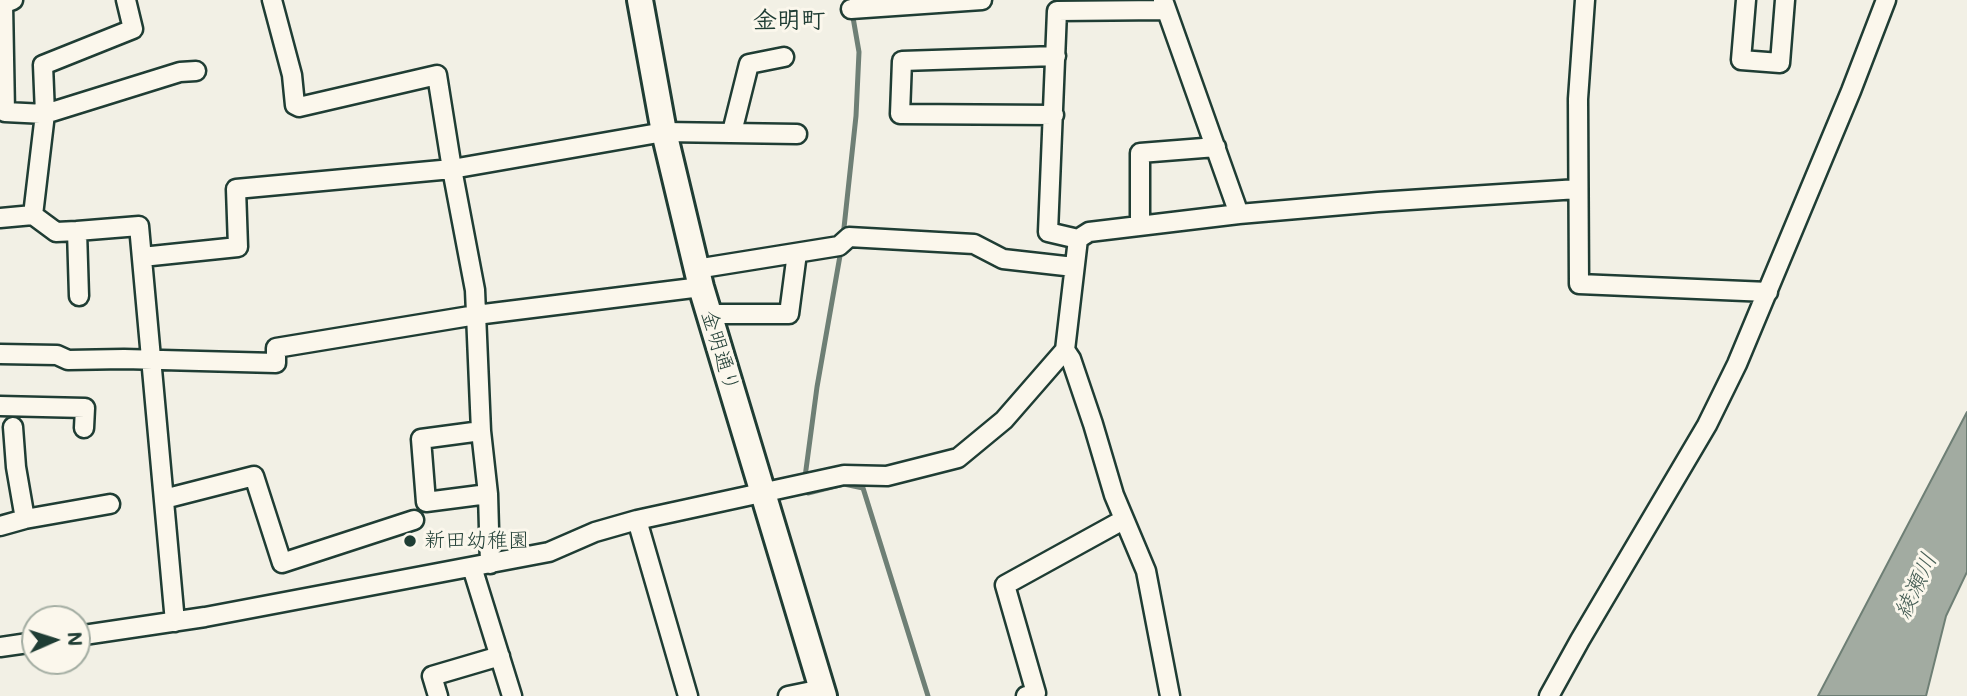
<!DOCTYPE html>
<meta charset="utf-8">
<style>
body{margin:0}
#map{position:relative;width:1967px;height:696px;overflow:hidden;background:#f2f0e5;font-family:Mali,sans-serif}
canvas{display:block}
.north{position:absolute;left:21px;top:605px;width:70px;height:70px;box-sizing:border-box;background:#fbf7ec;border:2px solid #a3ada2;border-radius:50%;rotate:87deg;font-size:19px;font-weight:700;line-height:28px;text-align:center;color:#1f3d34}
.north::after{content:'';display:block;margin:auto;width:24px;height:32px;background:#1f3d34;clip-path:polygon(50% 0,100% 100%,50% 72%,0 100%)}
</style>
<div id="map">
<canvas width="1967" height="696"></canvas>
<div class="north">N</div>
</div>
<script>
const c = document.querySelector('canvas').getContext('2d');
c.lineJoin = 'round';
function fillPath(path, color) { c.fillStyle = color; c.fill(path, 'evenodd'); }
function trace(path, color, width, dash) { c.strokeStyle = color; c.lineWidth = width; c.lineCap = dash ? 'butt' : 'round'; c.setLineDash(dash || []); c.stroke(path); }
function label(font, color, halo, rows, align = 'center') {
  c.font = font + ' Mali,"Klee One",sans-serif'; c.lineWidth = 6; c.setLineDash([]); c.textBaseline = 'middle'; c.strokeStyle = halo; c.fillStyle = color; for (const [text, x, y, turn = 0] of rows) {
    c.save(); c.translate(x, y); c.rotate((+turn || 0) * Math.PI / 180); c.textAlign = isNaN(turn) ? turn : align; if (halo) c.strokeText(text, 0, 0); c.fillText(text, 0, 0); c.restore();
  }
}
const water = new Path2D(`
 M1967,412V572L1946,616L1926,696H1818Z`);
fillPath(water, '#a2aba1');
trace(water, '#6e7f75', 2);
trace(new Path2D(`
 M843,237L856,116L859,52L850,0
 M841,250L817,387L805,477L808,493L844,484L863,488L928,696`), '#6e7f75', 5);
const street = new Path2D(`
 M13,0L3,4L5,112L45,114L180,72L196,71
 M272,0L292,75L295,105L299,107L437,75L452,169L475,290L481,431L488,494L490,564
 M1163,0L1239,214
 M1585,0L1578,99L1579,284L1768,292
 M1746,0L1741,60L1780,63L1785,0
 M851,9L982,0
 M1054,115L900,114L902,61L1056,56
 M732,132L749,64L784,57
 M33,215L45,114L43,65L133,29L126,0
 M0,218L33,215L56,232L77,231
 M1140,225V153L1216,147
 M1078,239L1048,232L1057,11L1166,10
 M142,257L238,247L236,189L452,169L664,132L797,134
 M696,269L839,246L849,237L974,244L1003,259L1074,267
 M79,296L77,231L139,226L175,622
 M709,314H789L797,253
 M0,354L57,355L68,360L124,359L276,363V348L476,315L701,287
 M0,406L85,408L84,428
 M13,427L16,467L25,519
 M481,431L421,439L426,502L488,494
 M164,499L254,476L282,563L414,520
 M637,520L688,696
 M0,526L25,519L110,504
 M472,567L512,696
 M77,636L205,617L549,552L595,532L637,520L844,475L887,476L958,458L1004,420L1065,350
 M0,647L35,642
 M438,696L432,676L500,656
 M788,696L822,689
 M1026,696L1036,693L1005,585L1123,520
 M1170,696L1146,571L1114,495L1093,424L1071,359L1065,350L1078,239L1089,232L1239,214L1378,202L1578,189
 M1549,696L1580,640L1707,425L1737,364L1851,91L1886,0`);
const secondary = new Path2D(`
 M640,0L664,132L701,287L824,696`);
trace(street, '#1f3d34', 23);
trace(secondary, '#1f3d34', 30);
trace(street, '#fbf7ec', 18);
trace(secondary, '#fbf7ec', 24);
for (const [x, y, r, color] of [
 [410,541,7,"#1f3d34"]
]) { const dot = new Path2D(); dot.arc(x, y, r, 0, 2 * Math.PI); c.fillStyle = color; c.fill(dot); trace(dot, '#fbf7ec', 2.5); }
label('21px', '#1f3d34', '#fbf7ec', [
 ["金明通り",720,351,73]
]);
label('21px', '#1f3d34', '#fbf7ec', [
 ["新田幼稚園",424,541]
], 'left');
label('italic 23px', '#465e55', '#fbf7ec', [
 ["綾瀬川",1916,586,-65]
]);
label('bold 24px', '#1f3d34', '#fbf7ec', [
 ["金明町",789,21]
]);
</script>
